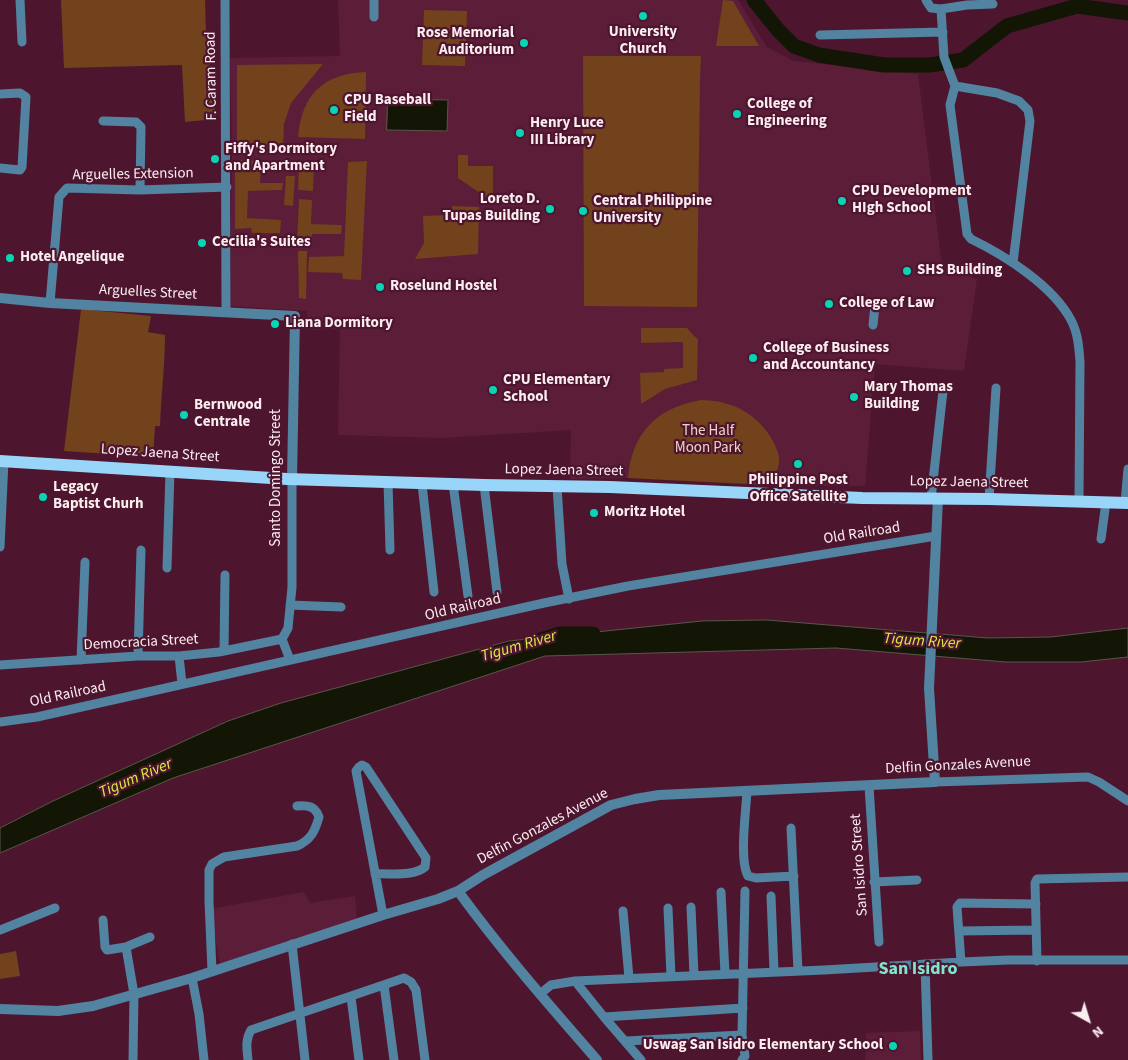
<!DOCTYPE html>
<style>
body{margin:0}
#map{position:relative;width:1128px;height:1060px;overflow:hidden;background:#4d162e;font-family:"Source Sans 3",sans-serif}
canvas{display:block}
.north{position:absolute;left:1063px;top:995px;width:50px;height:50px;-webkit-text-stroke:4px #4d162e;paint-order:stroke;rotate:141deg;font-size:14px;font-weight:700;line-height:20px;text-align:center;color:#fbecf0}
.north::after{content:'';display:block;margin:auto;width:18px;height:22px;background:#fbecf0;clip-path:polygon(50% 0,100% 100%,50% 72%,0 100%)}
</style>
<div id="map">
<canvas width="1128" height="1060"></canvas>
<div class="north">N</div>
</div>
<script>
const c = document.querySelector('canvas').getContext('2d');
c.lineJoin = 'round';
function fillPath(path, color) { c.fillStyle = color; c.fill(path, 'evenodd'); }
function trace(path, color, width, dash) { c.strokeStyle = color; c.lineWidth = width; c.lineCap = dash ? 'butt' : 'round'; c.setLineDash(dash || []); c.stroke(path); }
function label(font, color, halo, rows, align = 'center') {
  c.font = font + ' "Source Sans 3",sans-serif'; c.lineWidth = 4.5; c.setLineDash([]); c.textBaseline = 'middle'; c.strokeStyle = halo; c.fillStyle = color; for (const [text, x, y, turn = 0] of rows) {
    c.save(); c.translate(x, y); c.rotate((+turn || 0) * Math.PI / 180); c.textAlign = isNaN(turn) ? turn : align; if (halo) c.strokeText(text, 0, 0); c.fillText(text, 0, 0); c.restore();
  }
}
fillPath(new Path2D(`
 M338,0H738L767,47L794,61L918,74L942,266L977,279L964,371L875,364L865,486H777L628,478L570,479L571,430L442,438L338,435L340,329L308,330L307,311L230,306L232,156L230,58L340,56Z
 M304,892L310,903L355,896L357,922L220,964L210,909Z
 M920,1031L921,1060H865L866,1033Z`), '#5c1d39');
fillPath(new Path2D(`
 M61,0H205L206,33L216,119L185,122L182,65L64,68Z
 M723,0L733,1L759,46H716Z
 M424,10L467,11L465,66L422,65Z
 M583,56H701L700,79L697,307L584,306Z
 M323,64L291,103L284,124L283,148L237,150V65Z
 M366,72L365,139L298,137C302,94 323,74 366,72Z
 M458,155H468V166H493V202L458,178Z
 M235,160L261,161L260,183H283L282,190L248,191L247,218L281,220L280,233H252L251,228L235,229Z
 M367,161L361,280L343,279L342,273L308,272L309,257L344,256L348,162Z
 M299,164H314L313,191L298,190Z
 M286,176H295L293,206L284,205Z
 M299,199L312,200L311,224L342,225L341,234H312L311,241H297Z
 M452,206L479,207L478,254L415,259L424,243L423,216L452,215Z
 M298,251H307L306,299L299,298Z
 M81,309L151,316L148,332L165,335C165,366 161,396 160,426H155L153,457L64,451Z
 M641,328H687L693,335L698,339L697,380L665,389L641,404L640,373L664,372V369L683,368V342L641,343Z
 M701,400C732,400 759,414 774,443C776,448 780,455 779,461C779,470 773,478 768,485L628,478C632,433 656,408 701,400Z
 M16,951L20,976L0,979V954Z`), '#71421c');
const water = new Path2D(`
 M388,99L448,100L447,131L387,130Z
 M767,620L988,638L1051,637L1128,628V657L1081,662H1006L836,648L545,656L173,778L0,853V828L53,801L228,721L281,703L509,641L702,621Z`);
fillPath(water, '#131605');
trace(water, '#59564c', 1);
trace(new Path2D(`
 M754,0L778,30L794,46L819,55L884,65H930L963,60L1007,26L1077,6L1128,13
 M535,642L560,634H593`), '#131605', 15);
trace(new Path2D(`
 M20,0L22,42
 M225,0L226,312
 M926,0L931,8L941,9
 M993,4L967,5L941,9L944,57L955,86L950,105L967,234L971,239C1006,256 1053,286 1071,320C1078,333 1079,348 1080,362L1079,501
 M374,17V0
 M820,35L943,32
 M955,86L997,93L1019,101L1028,110L1030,121L1013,263
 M0,94L20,93L26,97L22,167L20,170L0,168
 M103,121L136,122L141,127L140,190
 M50,303L59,197L67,188L140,190L227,187
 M873,325L875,305
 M388,482L390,550
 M422,484L434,592
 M453,484L468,596
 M484,485L497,592
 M557,486L562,564L569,599
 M931,499L943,391
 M989,499L996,388
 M1125,503L1128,469
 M1101,539L1106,502
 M0,547L4,461
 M167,568L170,471
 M290,605L341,607
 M282,639L288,628L292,587V479
 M282,639L290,660
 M224,651L225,575
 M138,656L141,550
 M179,656L182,684
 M81,660L85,562
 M0,665L138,656H179L219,652L282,639
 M0,722L37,717L544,603L628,586L936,536
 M935,782L1088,777L1099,782L1128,801
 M869,786L879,942
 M747,791C746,811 739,860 748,876L756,878L794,876
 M791,828L798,971
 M375,874C390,873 413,877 425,867L426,858L366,767L362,765L359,767L356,771L383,915
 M874,882L917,880
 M721,892L725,974
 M771,896L774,971
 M691,907L694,975
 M668,908L671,976
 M623,911L629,978
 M103,920L105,947L107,950L126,947L134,994L133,1060
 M0,930L55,908
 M959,931L1036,930
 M292,944L305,1060
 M126,947L150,937
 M1037,961L1035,883L1037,879L1128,877
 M961,962L957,907L960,903L1036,904
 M925,964L928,1060
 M212,971L209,901V870L212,864L224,857L297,846C311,840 315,831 319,817C315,806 308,805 297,806
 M192,978L199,1014L204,1060
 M575,981L604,1017L743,1008
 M384,985L394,1060
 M540,994L551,985L575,981L824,970L961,962L1008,960H1128
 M351,997L359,1060
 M604,1017L641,1060
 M742,1035L745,1056L742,1060
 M626,1041L742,1035L745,891
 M248,1060C247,1049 245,1040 251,1030L404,978L411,982L416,990L425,1060`), '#5283a1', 9);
trace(new Path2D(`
 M0,298L50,303L295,316L292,479
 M458,891C501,950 549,1005 597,1060
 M0,1009L58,1011L93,1006L192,978L383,915L438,899L458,891L483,875L611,805L635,799L659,795L935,782L929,688L938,499`), '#5283a1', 10);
trace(new Path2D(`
 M0,461L287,479L484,485L610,487L862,498L989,499L1128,503`), '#99d4f9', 12);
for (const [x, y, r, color] of [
 [643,16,5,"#07d5b6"],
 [524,43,5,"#07d5b6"],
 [334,110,5,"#07d5b6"],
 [737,114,5,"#07d5b6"],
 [520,133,5,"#07d5b6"],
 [215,159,5,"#07d5b6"],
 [842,201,5,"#07d5b6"],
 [550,209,5,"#07d5b6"],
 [583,211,5,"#07d5b6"],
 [202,243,5,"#07d5b6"],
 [10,258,5,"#07d5b6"],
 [907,271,5,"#07d5b6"],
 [380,287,5,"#07d5b6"],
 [829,304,5,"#07d5b6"],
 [275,324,5,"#07d5b6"],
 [753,358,5,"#07d5b6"],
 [493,390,5,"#07d5b6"],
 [854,397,5,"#07d5b6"],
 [184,415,5,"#07d5b6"],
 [798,464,5,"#07d5b6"],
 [43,497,5,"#07d5b6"],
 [594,513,5,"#07d5b6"],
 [893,1046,5,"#07d5b6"]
]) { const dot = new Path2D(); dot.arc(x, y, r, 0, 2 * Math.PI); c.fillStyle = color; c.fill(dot); trace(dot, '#4d162e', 2); }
label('bold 15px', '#fbecf0', '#4d162e', [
 ["University",643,33,"center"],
 ["Church",643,50,"center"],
 ["Rose Memorial",514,34,"right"],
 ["Auditorium",514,51,"right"],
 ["CPU Baseball",344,101],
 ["Field",344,118],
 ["College of",747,105],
 ["Engineering",747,122],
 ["Henry Luce",530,124],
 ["III Library",530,141],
 ["Fiffy's Dormitory",225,150],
 ["and Apartment",225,167],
 ["CPU Development",852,192],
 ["HIgh School",852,209],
 ["Loreto D.",540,200,"right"],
 ["Tupas Building",540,217,"right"],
 ["Central Philippine",593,202],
 ["University",593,219],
 ["Cecilia's Suites",212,243],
 ["Hotel Angelique",20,258],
 ["SHS Building",917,271],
 ["Roselund Hostel",390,287],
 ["College of Law",839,304],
 ["Liana Dormitory",285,324],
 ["College of Business",763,349],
 ["and Accountancy",763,366],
 ["CPU Elementary",503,381],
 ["School",503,398],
 ["Mary Thomas",864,388],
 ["Building",864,405],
 ["Bernwood",194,406],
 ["Centrale",194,423],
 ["Philippine Post",798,481,"center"],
 ["Office Satellite",798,498,"center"],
 ["Legacy",53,488],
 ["Baptist Churh",53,505],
 ["Moritz Hotel",604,513],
 ["Uswag San Isidro Elementary School",883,1046,"right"]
], 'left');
label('15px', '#fbecf0', '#4d162e', [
 ["F. Caram Road",212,76,-91],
 ["Arguelles Extension",133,175,-1],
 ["Arguelles Street",148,293,3],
 ["Lopez Jaena Street",160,454,4],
 ["Lopez Jaena Street",564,471,1],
 ["Santo Domingo Street",277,478,-90],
 ["Lopez Jaena Street",969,483,1],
 ["Old Railroad",862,534,-9],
 ["Old Railroad",463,608,-13],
 ["Democracia Street",141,643,-3],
 ["Old Railroad",68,695,-12],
 ["Delfin Gonzales Avenue",958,766,-3],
 ["Delfin Gonzales Avenue",543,827,-28],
 ["San Isidro Street",860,865,-94]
]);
label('15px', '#eed4c3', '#4d162e', [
 ["The Half",708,432],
 ["Moon Park",708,449]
]);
label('italic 16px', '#d6ed41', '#4d162e', [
 ["Tigum River",922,642,4],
 ["Tigum River",519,647,-16],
 ["Tigum River",136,779,-23]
]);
label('bold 18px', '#81e4cd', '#4d162e', [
 ["San Isidro",918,970]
]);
</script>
